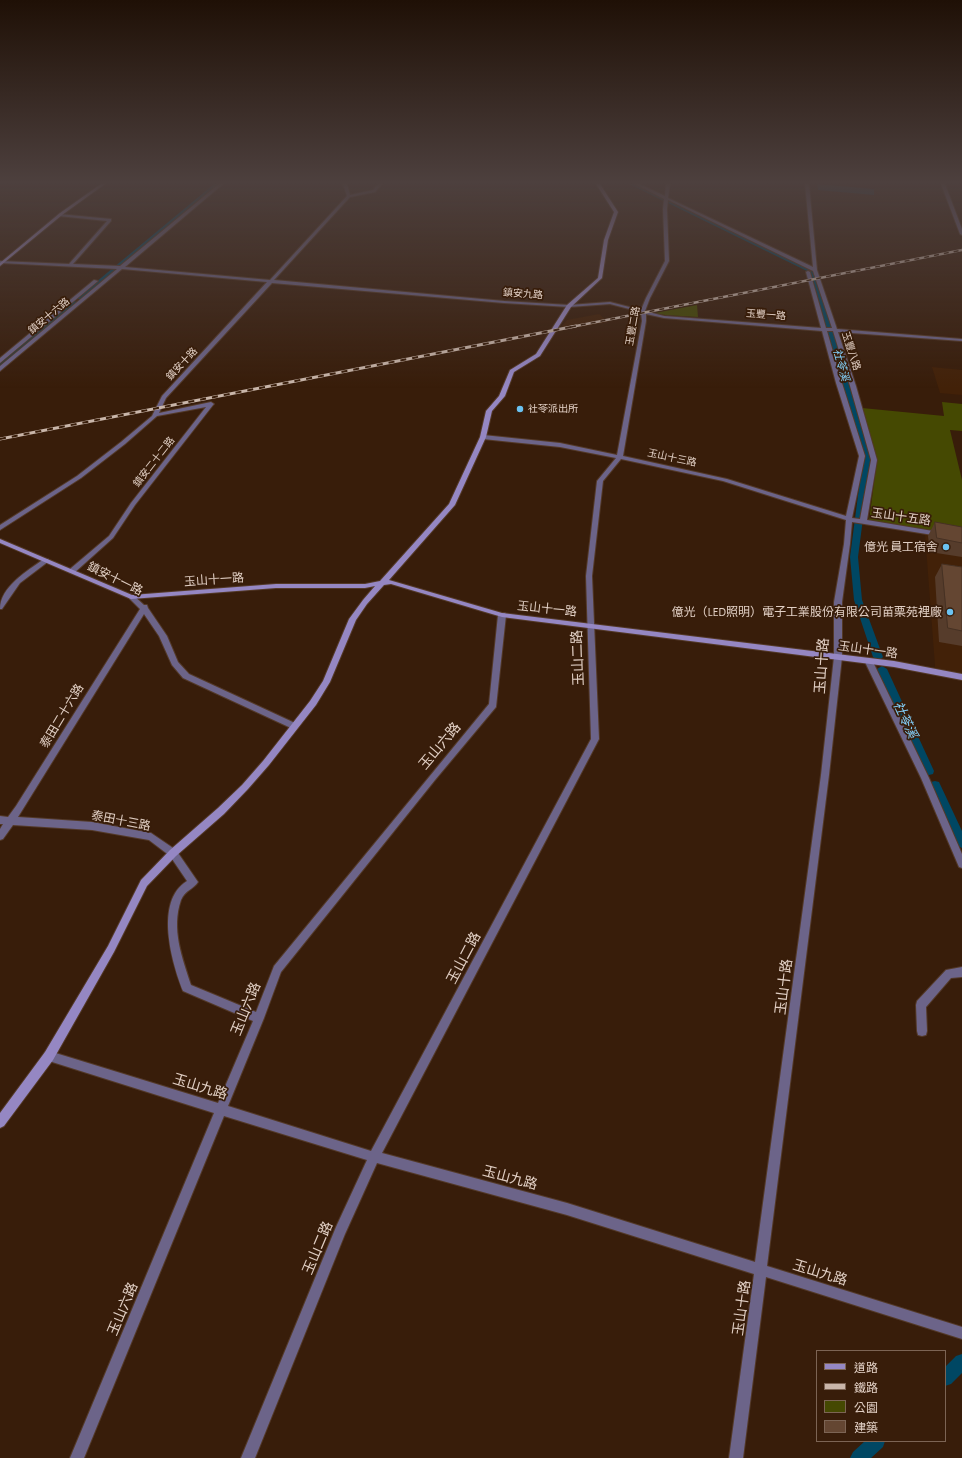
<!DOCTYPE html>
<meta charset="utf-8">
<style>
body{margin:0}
#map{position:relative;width:962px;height:1458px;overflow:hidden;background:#381d0a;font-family:"Alegreya Sans","Noto Sans TC",sans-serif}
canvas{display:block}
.legend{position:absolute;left:816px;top:1350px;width:130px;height:92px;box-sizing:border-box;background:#381d0a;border:1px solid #7c6454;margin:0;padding:5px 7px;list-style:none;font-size:12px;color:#e1cfc4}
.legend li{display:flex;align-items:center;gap:8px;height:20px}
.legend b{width:20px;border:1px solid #7c6454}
</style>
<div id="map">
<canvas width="962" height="1458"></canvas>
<ul class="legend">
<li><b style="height:5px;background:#9587c3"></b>道路</li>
<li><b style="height:5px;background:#c9b6aa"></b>鐵路</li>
<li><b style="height:11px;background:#454902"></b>公園</li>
<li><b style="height:11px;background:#644632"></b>建築</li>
</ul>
</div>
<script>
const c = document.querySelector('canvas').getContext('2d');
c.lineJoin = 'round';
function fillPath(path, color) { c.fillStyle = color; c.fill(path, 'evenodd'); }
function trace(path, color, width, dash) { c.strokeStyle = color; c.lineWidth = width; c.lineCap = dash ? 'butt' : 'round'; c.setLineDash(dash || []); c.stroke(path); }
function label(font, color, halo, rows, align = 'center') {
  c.font = font + ' "Alegreya Sans","Noto Sans TC",sans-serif'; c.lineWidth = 3.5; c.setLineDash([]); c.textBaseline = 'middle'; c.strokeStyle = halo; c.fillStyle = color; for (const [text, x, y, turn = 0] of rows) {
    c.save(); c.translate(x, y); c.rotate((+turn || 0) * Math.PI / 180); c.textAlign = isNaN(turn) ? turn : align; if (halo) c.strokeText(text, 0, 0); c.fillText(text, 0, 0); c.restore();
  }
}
fillPath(new Path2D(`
 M599,314L608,322L558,331L567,320Z
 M932,367L962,370V395L940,393Z
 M925,534L962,540V674L935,668V666Z`), '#422108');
fillPath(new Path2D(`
 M697,305L698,317L665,315L655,313Z
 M942,402L962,404V431L950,430L962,480V536L869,521L877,460L862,408L944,416Z`), '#454902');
fillPath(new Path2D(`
 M817,184L874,189V195L818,190Z`), '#004763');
fillPath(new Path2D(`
 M214,184H219L82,299H78V297Z
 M629,184H634L817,272L871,457L858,557L862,600L883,657L881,659L878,660L873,657L854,600L850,557L863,457L811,273Z
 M73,301L78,302L0,367V362Z
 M882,666L887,669L934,771L933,774L929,775L925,774L924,771L877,669Z
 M935,781L939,782L962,831V848L958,846L930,785L931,782Z
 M962,1354V1373L951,1384L945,1386V1367L956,1356Z
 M865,1441H885L883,1447L871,1458H850L853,1452Z`), '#004763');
const street = new Path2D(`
 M219,184H223L125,267L270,280L347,196L343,184H347L350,195L373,190L378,184H382L375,192L350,197L274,280L504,301L569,305L610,302L641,310L646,298L665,261L663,209L664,199L635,184H639L665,196L666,184H670L668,198L813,267L805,184H809L817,270L837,329L962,339V341L838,332L856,386L877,460L867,520L939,532L942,534L939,536L852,522L850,544L842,602V657L829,775L767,1266L962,1327V1339L766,1277L743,1458H729L754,1274L567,1215L377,1163L345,1234L255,1458H241L336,1227L367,1160L224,1116L84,1458H70L214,1113L49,1061L45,1060L44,1056L45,1052L49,1051L218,1103L253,1021L183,991C172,963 154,901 187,881L170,856L149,840L92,830L13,825L3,839L0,840V829L3,824H0V816L8,817L16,806L140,609L128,597L129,595H133L144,605H147L148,608L167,636L178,662L189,674L297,724L298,726L297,728H291L183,678L172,665L159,636L144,614L18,817L92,822L151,833L176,850L198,882C194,889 185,890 181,900C171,929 182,957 191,985L256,1012L274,966L489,704L498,615L502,613H505L506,615L496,707L435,780L281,972L264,1018L228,1106L371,1151L591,739L586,576L597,481L616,458L560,447L483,439L480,437L483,435L560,443L617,455L642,321L641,312L610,304L569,307L504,303L272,283L166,398L159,413L211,402L214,404L213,405L135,505L113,538L74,573H70V569L109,536L131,503L206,407L157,416L125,444L81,478L0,530V525L77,476L121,442L152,416L162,396L267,282L122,269L0,371V366L117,269L0,263V261L69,264L107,221L58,216L59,214L111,219V221L73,264L120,266ZM668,200L813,271L832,328H826L810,272L808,271L806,272L821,328L664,316L645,311L650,298L669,261L667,209ZM646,314L664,318L822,331L836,383L859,456L846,516L727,479L623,456L646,321ZM827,331H833L850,386L871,460L860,519L852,518L865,456L842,383ZM621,459L723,481L846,520L844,544L834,602V657L821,775L755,1262L567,1203L382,1153L599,739L592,576L603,481Z
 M941,184H945L962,229V235L960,234Z
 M94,280L98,281L0,363V358Z
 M44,559H48L49,561L20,583L2,609H0C0,587 27,571 44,559Z
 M869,659L873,662L929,778L962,854V868L959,867L921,778L865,662Z
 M962,967V977L951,978L926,1007L927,1031L926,1035L922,1036L918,1035L917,1031L916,1005L917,1001L946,970Z`);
const secondary = new Path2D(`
 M101,184H105L62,215L0,266V263L60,213Z
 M596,184H600L618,212L608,240L602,278L571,307L540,356L514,372L505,396L492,411L486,437L455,505L389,580L502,613L894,661L962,674V680L894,667L502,617L391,584L384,585L367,604L356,620L330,682L316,705L269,765L248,789L224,814L176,856L147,886L114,952L53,1060L4,1126L0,1128V1113L45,1052L108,946L141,880L170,850L218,808L242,785L263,761L310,701L323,681L349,619L363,600L375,586L365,588H276L131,599L0,543V539L132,595L276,584H365L380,581L449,504L480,437L486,411L499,396L510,370L536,354L567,305L598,278L604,240L614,212Z`);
trace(street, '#533928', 2);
trace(secondary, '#533928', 2);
fillPath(street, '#6c6489');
fillPath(secondary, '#9587c3');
const railFar1 = new Path2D(`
 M571,327L962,250`);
const rail = new Path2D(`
 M0,439L576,326`);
trace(railFar1, '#c9b6aa', 2.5);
trace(rail, '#c9b6aa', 3);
trace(railFar1, '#381d0a', 1.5, [5]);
trace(rail, '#381d0a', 2, [6]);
fillPath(new Path2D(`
 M935,522L962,527V557L930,552L928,536Z
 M942,564L962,567V646L939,642L935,577Z`), '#563c2b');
const building = new Path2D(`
 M935,522L962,527V543L937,538Z
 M942,564L962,567V631L948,628Z`);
fillPath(building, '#644632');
trace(building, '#463123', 1);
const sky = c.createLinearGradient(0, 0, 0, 388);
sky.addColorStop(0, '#1f1006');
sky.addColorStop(0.47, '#4d403e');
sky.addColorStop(1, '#4d403e00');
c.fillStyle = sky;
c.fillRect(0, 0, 962, 388);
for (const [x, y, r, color] of [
 [520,409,4,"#6bc3f2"],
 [946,547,4,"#6bc3f2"],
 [950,612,4,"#6bc3f2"]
]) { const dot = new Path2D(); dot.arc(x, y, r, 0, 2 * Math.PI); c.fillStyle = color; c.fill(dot); trace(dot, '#381d0a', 1.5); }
label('10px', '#e1cfc4', '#381d0a', [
 ["鎮安九路",523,294,4],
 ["玉豐一路",766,315,4],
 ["鎮安十六路",49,316,-40],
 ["玉豐二路",633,326,-80],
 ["玉豐八路",851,351,72],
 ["鎮安十路",182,364,-47],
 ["玉山十三路",672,458,12],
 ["鎮安二十二路",154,462,-52]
]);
label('10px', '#e1cfc4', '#381d0a', [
 ["社苓派出所",528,409]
], 'left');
label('italic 11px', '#82cef8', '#381d0a', [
 ["社苓溪",841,365,74]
]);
label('12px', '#e1cfc4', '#381d0a', [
 ["玉山十五路",901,517,8],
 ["鎮安十一路",115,579,26],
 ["玉山十一路",214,580,-4],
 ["玉山十一路",547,609,6],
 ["玉山十一路",868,650,8],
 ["泰田二十六路",62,716,-59],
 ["泰田十三路",121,821,11]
]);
label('12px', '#e1cfc4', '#381d0a', [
 ["億光 員工宿舍",938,547],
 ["億光（LED照明）電子工業股份有限公司苗栗苑裡廠",942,612]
], 'right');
label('italic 13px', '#82cef8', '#381d0a', [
 ["社苓溪",905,720,65]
]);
label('14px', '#e1cfc4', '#381d0a', [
 ["玉山二路",578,658,-92],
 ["玉山十路",822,666,-86],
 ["玉山六路",440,746,-50],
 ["玉山二路",464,958,-62],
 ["玉山十路",784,987,-83],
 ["玉山六路",246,1009,-68],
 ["玉山九路",200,1087,17],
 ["玉山九路",510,1178,15],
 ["玉山二路",318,1248,-67],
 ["玉山九路",820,1273,17],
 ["玉山十路",742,1308,-82],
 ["玉山六路",123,1309,-67]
]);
</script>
